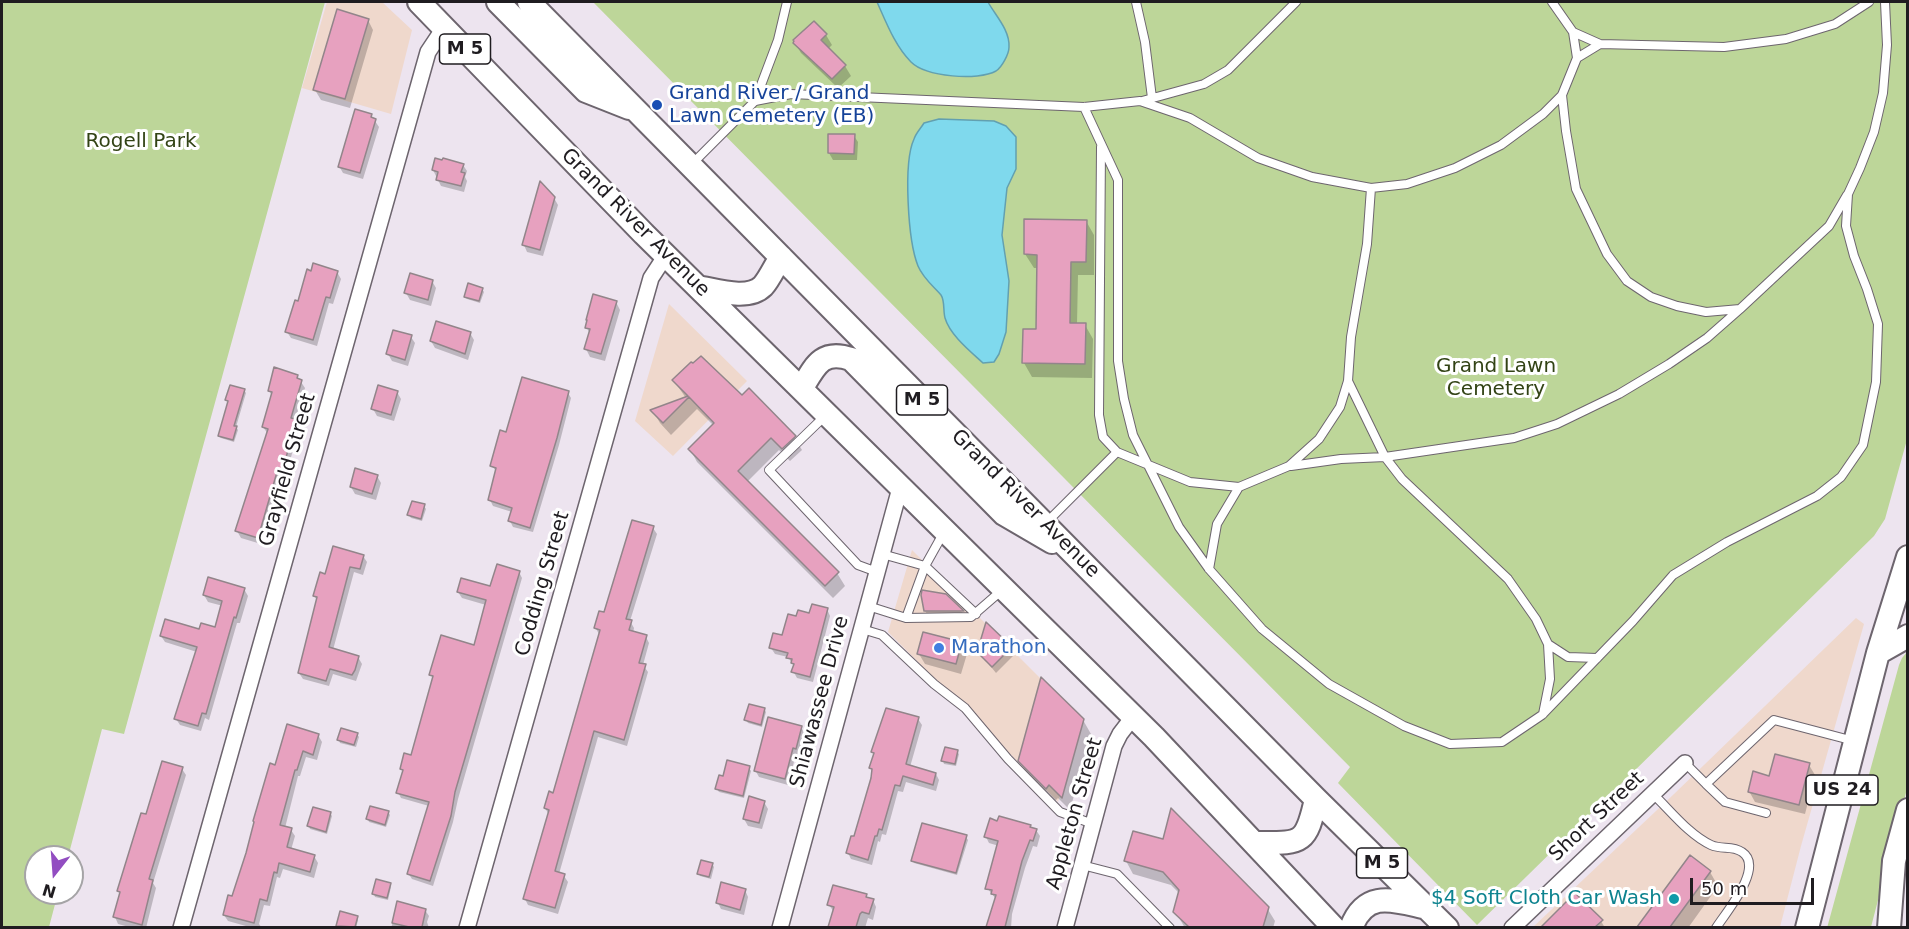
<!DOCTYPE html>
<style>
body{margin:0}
#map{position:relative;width:1909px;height:929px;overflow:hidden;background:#ede4ef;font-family:"DejaVu Sans",sans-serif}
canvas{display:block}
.frame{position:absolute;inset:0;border:3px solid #1f1c20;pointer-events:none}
.north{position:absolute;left:24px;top:845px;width:60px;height:60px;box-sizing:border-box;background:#fff;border:2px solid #a5a4a6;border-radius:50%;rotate:197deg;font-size:16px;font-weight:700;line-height:24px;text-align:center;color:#1f1c20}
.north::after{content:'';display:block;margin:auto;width:21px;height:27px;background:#924dc1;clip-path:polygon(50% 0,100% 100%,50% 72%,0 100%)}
.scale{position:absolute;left:1690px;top:878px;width:124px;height:27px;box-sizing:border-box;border:3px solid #1f1c20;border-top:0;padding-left:8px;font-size:18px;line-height:21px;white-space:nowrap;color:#1f1c20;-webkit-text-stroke:4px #fff;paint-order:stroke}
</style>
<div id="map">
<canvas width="1909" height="929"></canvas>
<div class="frame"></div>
<div class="north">N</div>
<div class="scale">50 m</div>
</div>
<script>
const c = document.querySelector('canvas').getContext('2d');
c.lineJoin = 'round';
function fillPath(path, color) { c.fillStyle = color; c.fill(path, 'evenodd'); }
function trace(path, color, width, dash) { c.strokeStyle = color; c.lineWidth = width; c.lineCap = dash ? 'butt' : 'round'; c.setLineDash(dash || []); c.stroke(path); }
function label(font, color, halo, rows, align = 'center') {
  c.font = font + ' "DejaVu Sans",sans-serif'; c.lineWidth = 6; c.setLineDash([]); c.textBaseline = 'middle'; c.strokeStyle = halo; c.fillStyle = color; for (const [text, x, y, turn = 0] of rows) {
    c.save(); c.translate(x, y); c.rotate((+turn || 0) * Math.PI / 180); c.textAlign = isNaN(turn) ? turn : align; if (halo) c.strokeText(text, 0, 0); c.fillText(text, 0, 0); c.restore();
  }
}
fillPath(new Path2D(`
 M327,2H382L412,30L391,114L302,88Z
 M669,304L747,381L673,456L635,421Z
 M912,550L1082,720L1058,802L888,632Z
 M1856,618L1864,624L1801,846L1780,927L1532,928L1674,794Z`), '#efd8cc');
fillPath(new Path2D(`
 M2,2H325L124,734L102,729L68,857H36V893H58L49,927H2Z
 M593,2H1907L1908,436L1885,519L1874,536L1477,925L1338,783L1350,767Z
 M1907,652V789L1871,927L1827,928L1899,665L1902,658Z`), '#bdd699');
const water = new Path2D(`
 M877,2H988C995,15 1010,30 1009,47C1009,54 1002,67 996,71C978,81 926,77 911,62C895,46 886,22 877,2Z
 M939,119L994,121L1006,126L1016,137V169L1007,188L1002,235L1009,281L1006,332L999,354L994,362L983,363C970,351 950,335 945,318C943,311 945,301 941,295C933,286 923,278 918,266C908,241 903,163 914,139C916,133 921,128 924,123Z`);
fillPath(water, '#7fd9ed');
trace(water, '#62a0b0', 1.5);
fillPath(new Path2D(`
 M368,20L373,30L350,108L321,100L315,90Z
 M826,35L832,45L828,49L845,66L851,76L838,88L801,53L795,43Z
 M371,115L379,127L363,179L343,173L339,166Z
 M829,135L854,136L858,142L857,160H833L829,153Z
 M463,165L467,171L465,177L467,181L464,192L441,186L433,170Z
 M554,198L558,205L543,256L527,252L524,245Z
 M1086,221L1094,235V275H1078L1077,324L1085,325L1093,339L1092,378L1032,377L1024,363V331H1038L1039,268H1034L1025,254Z
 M337,272L341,279L333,304L329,303L317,346L291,338L287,332L299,303Z
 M432,281L436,288L431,306L410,300L406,293Z
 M482,289L484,292L480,303L467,299L465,297Z
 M616,302L620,310L605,361L590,357L586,349L590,334L587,328Z
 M470,333L474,340L468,360L435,348L431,341Z
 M411,337L415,343L408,366L392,361L388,354Z
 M297,376L305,388L295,421L299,427L285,480L280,478L261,544L241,538L237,531L268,434L263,427L272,396L269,390Z
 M674,381L742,398L794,437L802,450L790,461L779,450L747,482L837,573L845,586L833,598L697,462L690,449L714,426L697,409L671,435L660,423L653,411L686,398Z
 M244,390L246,393L236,427L238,430L234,442L221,438L219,436L229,403L227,399Z
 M397,392L401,399L394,421L377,416L373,409Z
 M568,393L571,398L559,445L533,532L513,527L510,521L512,512L493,506L490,500L497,472L492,466Z
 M377,476L381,483L376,500L355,494L351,487Z
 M424,506L426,509L422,521L411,518L409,515Z
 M653,528L657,534L630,621L634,628L633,633L646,637L649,643L643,665L648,672L627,746L598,737L559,874L564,876L568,882L558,914L528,905L525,899L549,815L545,808L554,794L599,634L595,627Z
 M363,556L367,562L363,575L354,572L333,650L358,657L362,664L356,681L333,674L329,686L303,679L299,673L318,601L314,596L326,575Z
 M519,572L522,578L458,799L453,822L433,886L412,879L408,873L429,806L401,798L398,792L404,773L401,769L412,757L433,679L431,675L475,646L486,605L462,598L458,592L491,588Z
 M244,589L248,596L240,623H237L209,720L205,718L201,731L180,725L176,719L197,652L165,642L161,636L216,629L223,606L208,602L204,595Z
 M945,596L964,614H927L925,611Z
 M827,609L830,616L813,682L797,678L793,671L794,666L788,657L775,654L771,648L783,637L797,618Z
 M961,644L967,654L961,674L925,664L919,654Z
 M1011,648L1014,655L996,673L979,652Z
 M764,709L766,712L762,727L748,723L746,720Z
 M918,719L922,725L910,767L936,774L939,780L936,791L906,782L903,792L898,791L886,835L882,834L880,842L878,841L872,865L851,859L848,853L855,838L873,773L871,768L874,755L872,752Z
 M1083,720L1091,734L1070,810L1058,798L1054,802L1028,775L1020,761Z
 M801,727L805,734L799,755L796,754L788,785L759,777L755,770Z
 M357,734L359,737L356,747L340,743L339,740Z
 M318,735L322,742L317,760L306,757L300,776H298L285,828L291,830L295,836L291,850L314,856L318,863L314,878L283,869L280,878L277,877L270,906L264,905L259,924L262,928H253L228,921L224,915L233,898L276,766Z
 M957,752L959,754L956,766L944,764L943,761Z
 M1809,765L1815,775L1805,814L1755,802L1749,791L1771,777Z
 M749,768L751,771L744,798L719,792L717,789Z
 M182,769L186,775L153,883L156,888L146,928H133L118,924L115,917L121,895L119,891L147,816Z
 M764,802L768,809L762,829L748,826L744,819Z
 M388,812L390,815L386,827L369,822L368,819Z
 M330,813L332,816L327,834L310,829L309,826Z
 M1030,826L1036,830L1040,836L1037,847L1033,846L1025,868L1012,914L1011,928H988L996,899L987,888L999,846L989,843L986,837Z
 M1134,832L1267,908L1275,921L1273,928H1185L1175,911L1180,894L1171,885L1133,874L1126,861Z
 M966,837L968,840L957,875L914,863L913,861Z
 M1690,857L1710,872L1718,886L1688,928H1639Z
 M712,864L714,867L711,879L700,876L699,874Z
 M390,884L391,887L388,900L375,897L374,894Z
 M745,890L748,897L744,915L721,909L718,903Z
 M1575,895L1601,921L1605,928H1543Z
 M866,896L868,899L873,900L876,907L873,920L868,918L865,928H830L834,912L829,905Z
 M399,903L425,910L429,916L427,922L429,928H391Z
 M357,917L358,920L356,928H339L338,925Z`), '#0003');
const building = new Path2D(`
 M337,9L369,19L345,99L313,90Z
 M814,21L827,34L821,40L846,65L832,79L793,43L794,41L793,40Z
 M355,109L372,114L371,117L376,119L360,173L338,167Z
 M828,134H855L854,154L828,153Z
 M435,158L442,160L443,158L464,164L461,172L465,173L461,186L436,180L438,172L432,170Z
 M540,181L555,197L540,250L522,245Z
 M1024,219L1087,220L1086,262H1071L1070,323H1086L1085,364L1022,363L1023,329H1036L1037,255L1024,254Z
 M313,263L338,271L330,298L326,297L313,340L285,332L295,300L298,301L307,269L311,271Z
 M410,273L433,280L428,300L404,293Z
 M468,283L483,288L479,301L464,297Z
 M593,294L617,301L601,354L584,349L590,329L585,328L587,320H586Z
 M436,321L471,332L465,354L430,341Z
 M393,330L412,335L405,360L386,354Z
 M701,356L742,395L749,388L796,436L782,449L771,438L738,471L839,572L825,586L688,449L714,423L689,397L663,423L650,410L688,396L672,380L691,362L693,363Z
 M274,367L298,375L297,378L302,380L291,418L296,419L287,454L282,474L277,472L258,538L235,531L268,429L262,427L272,392L268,391Z
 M522,377L569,391L557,438L530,528L508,521L512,508L488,500L496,468L490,466L500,430L506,432Z
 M230,385L245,389L234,426H237L233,440L218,436L228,401L225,400Z
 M378,385L398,391L391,415L371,409Z
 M355,468L378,475L372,494L350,487Z
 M412,501L425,504L421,519L407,515Z
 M632,520L654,526L626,619L632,620L629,630L647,635L639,663L646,664L624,740L594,731L555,871L565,874L555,908L523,899L549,810L544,808L549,791L553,793L600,630L594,628L599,611L604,612Z
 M333,546L364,555L360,569L350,567L329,647L359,656L355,670L352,675L330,669L326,681L298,673L317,597L313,596L320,572L325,574Z
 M497,564L520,571L455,792L451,816L430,881L407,874L429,802L396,793L403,770L400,769L404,753L411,755L433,676L429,675L441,635L474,645L486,600L457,592L461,578L490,586Z
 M208,577L245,588L236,618L234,617L206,714L202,713L198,726L174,719L197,647L160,636L165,619L199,629L201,623L215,627L222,601L203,595Z
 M922,590L946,594L964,611H924L921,595Z
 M812,604L828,608L810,677L791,672L794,664L791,663L792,659L786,658L788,653L769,648L773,633L782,635L788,614L796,616L798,610L809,613Z
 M986,622L1012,647L992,667L977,652Z
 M923,632L962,642L956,664L917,654Z
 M1041,677L1084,719L1062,798L1049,785L1046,789L1018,761Z
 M749,704L765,708L761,725L744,720Z
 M886,708L919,717L906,764L936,773L933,785L903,776L900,786L895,785L882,830L879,829L877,836H875L868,860L846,853L851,836H854L871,778L872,769L869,768L874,753L871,752Z
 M768,717L802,726L796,749L793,748L785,779L754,771Z
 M287,724L319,734L313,755L303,751L297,770H295L280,825L292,828L287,847L315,855L310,872L279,863L277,873L274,872L267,901L260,899L254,923L223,915L228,895L232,896L246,853L254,822L253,821L270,763L275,765Z
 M341,728L358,733L354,745L337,740Z
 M945,747L958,750L955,764L941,761Z
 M1775,754L1810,763L1799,805L1748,792L1753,771L1769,776Z
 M727,760L750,766L743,796L715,789L719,775L723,776Z
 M162,761L183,767L149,879L153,880L142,925L113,917L120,892L117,891L141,813L146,814Z
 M749,796L765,801L759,823L743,819Z
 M370,806L389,811L385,825L366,819Z
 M313,807L331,812L326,832L307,826Z
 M1171,808L1269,907L1263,927H1189L1173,912L1179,890L1163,872L1124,861L1133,831L1163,839Z
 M999,816L1031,825L1030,827L1037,829L1033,841L1030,840L1022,861L1005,927H986L996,895L991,894L992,890L985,889L998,841L984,837L990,818L997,821Z
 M922,823L967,835L956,873L911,861Z
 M1690,855L1711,871L1670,927H1637Z
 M701,860L713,863L709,877L697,874Z
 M376,879L391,883L387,898L372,894Z
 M721,882L746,889L740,910L716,903Z
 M833,885L867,894L866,897L874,899L869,914L862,912L860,914L856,927H828L834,907L827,905Z
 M1575,893L1603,920L1595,927H1541Z
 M397,901L426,909L422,927H409L392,923Z
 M340,911L358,916L355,927L336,926Z`);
fillPath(building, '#e7a1bf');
trace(building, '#92858a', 1.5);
const service = new Path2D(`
 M1136,2L1145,42L1152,98
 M1552,2L1573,32L1577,58
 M1573,32L1600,44
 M1562,95L1566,131L1576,189L1607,254L1627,281L1651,297L1677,306L1706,312L1740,309
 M755,101L778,40L787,2
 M1142,101L1204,84L1228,70L1296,2
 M1084,107L1118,180V361L1124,399L1133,435L1179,527L1209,569L1262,629L1329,684L1404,726L1450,744L1502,742L1542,715L1633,621L1673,575L1727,542L1817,496L1841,477L1863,445L1876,382L1878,324L1867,289L1854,256L1846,226L1848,194L1860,168L1874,132L1883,93L1887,45L1885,2
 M1101,147L1099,415L1103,437L1117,452L1190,482L1239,487L1289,466L1319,439L1340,407L1348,381L1351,337L1367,244L1371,188
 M692,164L755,101L791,94L1084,107L1140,101L1190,118L1258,158L1312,177L1371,188L1407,184L1455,168L1501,145L1543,114L1562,95L1577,58L1600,44L1724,47L1786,39L1835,24L1869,2
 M1348,381L1385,457L1402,479L1508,579L1536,619L1548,644L1568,657L1597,658
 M826,415L769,470L858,565L877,572
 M1291,466L1341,459L1385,457L1514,438L1557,424L1619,394L1669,364L1707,338L1740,309L1829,226L1847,195
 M1046,523L1117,452
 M882,554L925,566L976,614
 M1209,569L1217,524L1239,487
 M868,606L906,618L971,617L1001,591
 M906,618L925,566L944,532
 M862,629L882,635L934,684L965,708L1008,759L1060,812L1093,824
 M1543,714L1550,679L1548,644
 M1685,763L1706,784L1774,720L1854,741
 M1706,784L1725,802L1766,813
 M1652,793C1670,810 1689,835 1711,845C1722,850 1732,845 1742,852C1765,867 1726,912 1716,928
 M1082,865L1117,874L1170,928`);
const minor = new Path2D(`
 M181,928L428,52L444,28
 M467,928L651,278L666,255
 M780,928L900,488
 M1065,928L1114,746L1120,734L1133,717
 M1512,928L1685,763`);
const primary = new Path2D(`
 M419,2L644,234L1154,737L1334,928
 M498,2L586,91L629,108
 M529,2L1316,799L1447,928
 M698,287C716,290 748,301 763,286C770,278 775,266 781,257
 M802,388C815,366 822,349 851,359L1004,514L1052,542
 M1878,653L1908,636
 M1256,843C1302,843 1306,845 1316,799
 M1351,928C1366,888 1395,901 1428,908
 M1807,928L1878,653L1908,557
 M1889,928L1894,861L1908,810`);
trace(service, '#6d656e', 10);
trace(minor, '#6d656e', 18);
trace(primary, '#6d656e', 26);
trace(service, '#fff', 8);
trace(minor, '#fff', 15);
trace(primary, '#fff', 22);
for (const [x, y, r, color] of [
 [657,105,6,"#1a4fb4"],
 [939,648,6,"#3f7fe0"],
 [1674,899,6,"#0f9aa8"]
]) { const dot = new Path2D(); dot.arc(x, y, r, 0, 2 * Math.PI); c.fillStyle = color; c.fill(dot); trace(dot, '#fff', 2); }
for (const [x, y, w] of [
 [465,49,51],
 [922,400,51],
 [1842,790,72],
 [1382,863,51]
]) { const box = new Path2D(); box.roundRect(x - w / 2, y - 15, w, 30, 4.5); c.fillStyle = '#fff'; c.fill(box); trace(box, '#1f1c20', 1.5); }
label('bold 18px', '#1f1c20', null, [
 ["M 5",465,49],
 ["M 5",922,400],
 ["US 24",1842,790],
 ["M 5",1382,863]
]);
label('20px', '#164399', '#fff', [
 ["Grand River / Grand",669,94],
 ["Lawn Cemetery (EB)",669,117]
], 'left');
label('20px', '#324315', '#fff', [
 ["Rogell Park",141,142],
 ["Grand Lawn",1496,367],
 ["Cemetery",1496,390]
]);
label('20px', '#1f1c20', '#fff', [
 ["Grand River Avenue",635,223,45],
 ["Grayfield Street",288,470,-74],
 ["Grand River Avenue",1025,504,45],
 ["Codding Street",543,584,-74],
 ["Shiawassee Drive",820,702,-75],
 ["Appleton Street",1075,814,-74],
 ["Short Street",1597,817,-43]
]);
label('20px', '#366cbe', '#fff', [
 ["Marathon",951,648]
], 'left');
label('20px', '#0d838f', '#fff', [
 ["$4 Soft Cloth Car Wash",1662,899]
], 'right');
</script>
